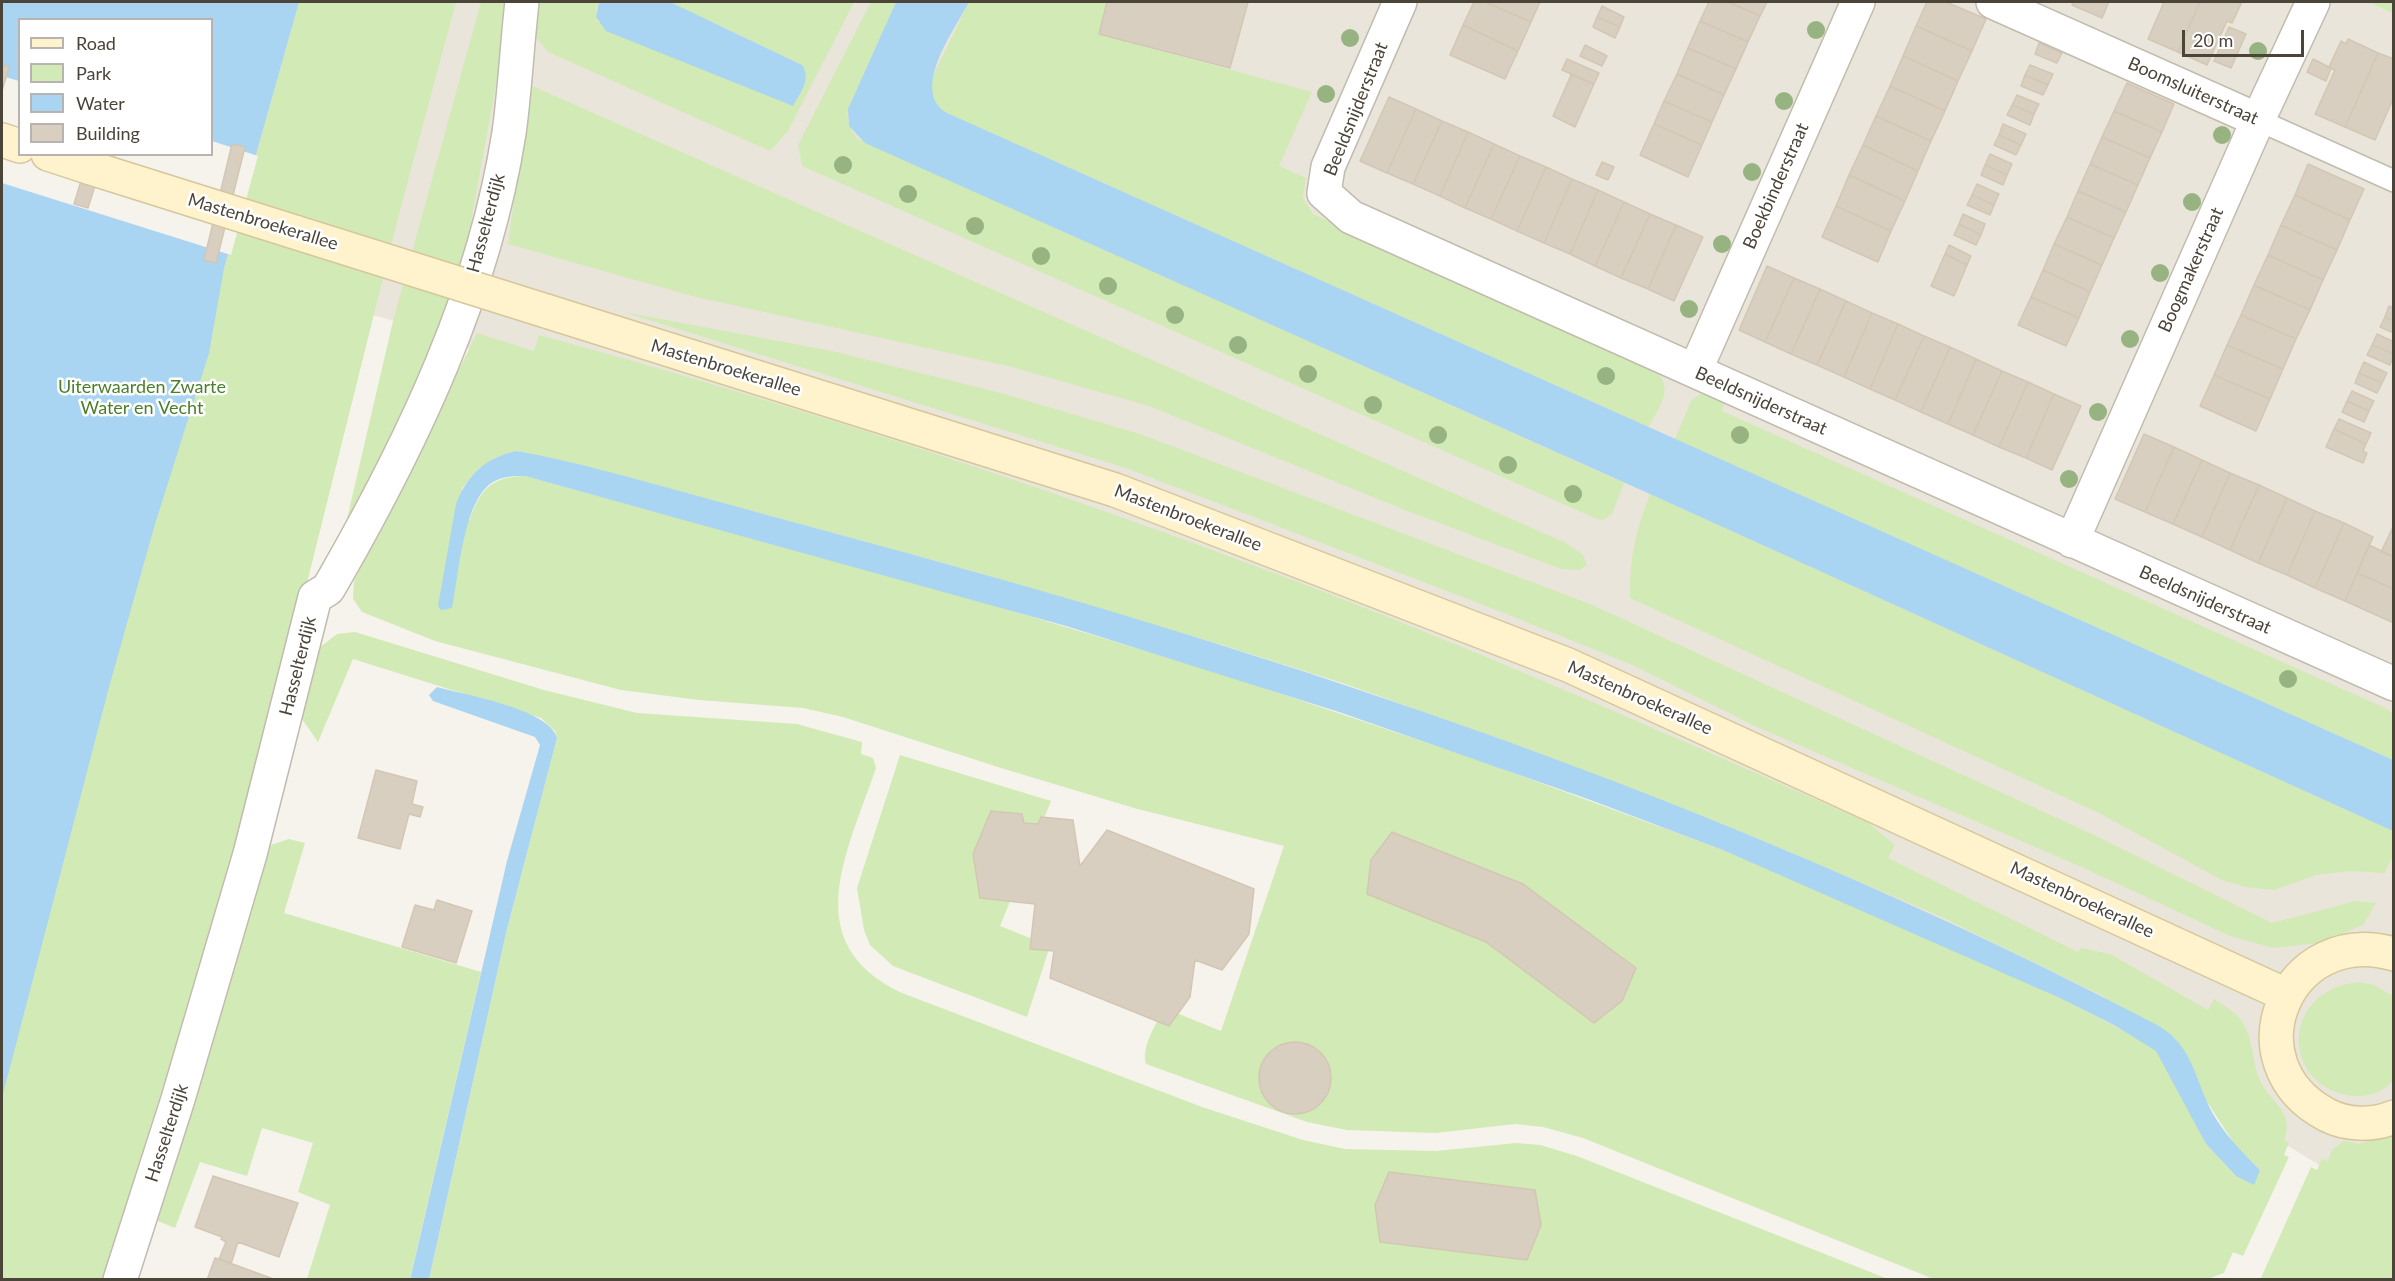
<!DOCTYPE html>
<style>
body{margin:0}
#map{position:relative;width:2395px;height:1281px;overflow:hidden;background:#f6f3ec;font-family:Lato,sans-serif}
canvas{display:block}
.frame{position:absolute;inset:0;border:3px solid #4b4439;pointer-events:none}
.legend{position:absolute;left:18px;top:18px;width:195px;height:138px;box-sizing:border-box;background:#fff;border:2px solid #b7b4b0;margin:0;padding:8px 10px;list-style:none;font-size:18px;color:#4b4439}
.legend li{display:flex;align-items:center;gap:12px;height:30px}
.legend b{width:30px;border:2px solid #b7b4b0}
.scale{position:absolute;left:2182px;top:30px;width:122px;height:27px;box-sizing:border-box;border:3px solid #4b4439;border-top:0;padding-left:8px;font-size:18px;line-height:21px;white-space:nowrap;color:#4b4439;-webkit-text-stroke:4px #fff;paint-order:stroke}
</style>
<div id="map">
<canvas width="2395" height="1281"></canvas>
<div class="frame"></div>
<ul class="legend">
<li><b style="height:8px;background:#fff3cd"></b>Road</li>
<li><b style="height:16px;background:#d2eab5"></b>Park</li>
<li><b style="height:16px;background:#a9d4f2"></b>Water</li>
<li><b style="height:16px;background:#d8cfc1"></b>Building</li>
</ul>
<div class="scale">20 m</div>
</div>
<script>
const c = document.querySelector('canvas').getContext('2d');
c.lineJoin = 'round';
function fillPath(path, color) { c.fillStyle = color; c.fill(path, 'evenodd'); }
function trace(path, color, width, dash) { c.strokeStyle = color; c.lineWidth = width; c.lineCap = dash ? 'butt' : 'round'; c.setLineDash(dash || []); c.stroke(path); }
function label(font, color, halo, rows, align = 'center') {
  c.font = font + ' Lato,sans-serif'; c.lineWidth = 5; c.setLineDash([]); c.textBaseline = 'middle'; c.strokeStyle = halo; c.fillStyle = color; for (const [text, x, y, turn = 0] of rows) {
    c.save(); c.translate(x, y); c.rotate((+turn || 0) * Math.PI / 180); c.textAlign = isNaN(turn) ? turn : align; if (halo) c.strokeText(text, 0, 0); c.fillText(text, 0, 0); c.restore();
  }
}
fillPath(new Path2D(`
 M2,2H2393V1210L2275,1138L1356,673L394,321L2,208ZM20,20H212V154H20Z`), '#eae5da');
fillPath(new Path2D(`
 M299,2H456L399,214L285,671L207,948L102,1279L2,1280V202L223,272Z
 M481,2H507L504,41L469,232L441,338L340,549L393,321Z
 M531,2H599L596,11L598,22L802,65L670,2H854L788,131L770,151L548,52L535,36Z
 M871,2H896L848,109C846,121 850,130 858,139L1624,483L1612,514L1603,520L1597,519L802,166L798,145Z
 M969,2H1107L1099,34L1312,92L1279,166L1306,178L1303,198L1313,214L1651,367C1677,388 1660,403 1649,427L940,110L932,96L931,80Z
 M2368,2H2393V13Z
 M530,85L1566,543L1583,555L1587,565L1579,570L1561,569L1405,510L1149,406L1008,366L692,296L508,244Z
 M623,312L832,351L1001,393L1140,434L1590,604L2092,834L2272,923L2356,901L2376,903L2363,925L2320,943L2273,948L2230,936L2084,868L1757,727L1635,666L1499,611L1126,468Z
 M477,333L534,351L539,335C793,404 1044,486 1290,579C1486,653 1676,738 1867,822L1895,845L1888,858L2078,952L2081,948L2110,954L2208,1010L2214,999C2223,1005 2233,1010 2240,1019C2253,1036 2252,1057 2258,1076C2268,1103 2296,1110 2284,1140L2289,1143L2284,1155L2289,1157L2243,1256L2233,1252L2224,1273L2205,1280H1936L1583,1138L1543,1127L1515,1124L1436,1133L1347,1130L1307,1122L1146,1064C1141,1046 1156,1025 1164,1008L1221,1031L1284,846L1134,808L1001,768L843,717L803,708L699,700L621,690L435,641L362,612L353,599L354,581ZM516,451L631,478L972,571L1225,646L1345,684L1536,752L1733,828L1937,915L2103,996L2206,1100L2237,1148L2260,1170L2236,1176L2206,1144L2168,1068L2156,1051L2141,1040L2060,998L1952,948L1723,850L1478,760L1219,673L956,594L525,476C490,477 481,489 469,521L462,489C477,468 490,457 516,451Z
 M1700,394H1708L1725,402L1722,411L2385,708L2393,714V760L1675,439L1691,401Z
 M1650,494L2393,831V855L2385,873L2350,871L2316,875L2274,890L2245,887L2222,880L2099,813L1630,598C1629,560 1636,529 1650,494Z
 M355,632L544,690L637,713L797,724L862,742L861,754L873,758L876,768C848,851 796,943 902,993L1202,1107L1303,1140L1345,1149L1390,1150L1436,1151L1516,1143L1540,1145L1577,1156L1888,1279H429L506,933L557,738L555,731L541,718L353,659L318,742L300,716L319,648L337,634Z
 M900,755L1051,801L1000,926L1050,946L1027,1017L893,966L870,945L864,930L857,888Z
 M289,839L305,843L284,913L481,972L410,1279H307L330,1205L298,1192L313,1143L262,1128L247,1176L200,1162L175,1228L153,1219L271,845Z
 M2359,982L2374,985L2394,997L2393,1081C2384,1091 2369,1097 2355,1096C2281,1090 2278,990 2359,982Z
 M2393,1134V1279L2260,1280L2311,1167L2317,1170L2322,1159L2328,1161L2332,1150L2344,1141L2359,1144Z`), '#d2eab5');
fillPath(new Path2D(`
 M2,2H299L224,268L209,353L155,524L109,687L2,1098ZM20,20H212V154H20Z
 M599,2H670L802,65C812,79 800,93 793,106L606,31L596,17Z
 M896,2H969C955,29 909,91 947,113L2393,760V831L1650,494L865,143L849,126L848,109Z
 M516,451C574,461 631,478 687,493C760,513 833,533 907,553C1338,671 1763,818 2159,1026C2194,1048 2194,1078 2212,1112C2224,1134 2242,1152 2260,1170L2254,1185L2236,1176L2206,1144L2156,1051L2114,1025L2060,998L1723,850L1585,798L1339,712L1066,626L525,476C515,476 503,476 493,482C463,500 459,575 452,608L441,610L438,606L456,504C468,474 485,458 516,451Z
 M437,687C465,695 550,709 557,738L506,933L429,1279L410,1280L507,861L540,745L535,737L433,701L429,695Z`), '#a9d4f2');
fillPath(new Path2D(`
 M2,76L19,81L20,154H212V141L258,156L231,255L2,183Z`), '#f6f3ec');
const building = new Path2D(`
 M1107,2H1248L1230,68L1099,34Z
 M1474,2H1485L1531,22L1518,51L1463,25Z
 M1485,2H1540L1531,22Z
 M1709,2H1728L1760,16L1748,42L1700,21Z
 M1728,2H1767L1760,16Z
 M1927,2H1946L1986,19L1972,51L1916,26Z
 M2073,2H2109L2102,18L2072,5Z
 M2164,2H2200L2178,52L2148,39Z
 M2200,2H2242L2232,23L2227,21L2207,65L2178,52Z
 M1602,6L1624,17L1620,27L1597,17Z
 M1597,17L1620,27L1615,38L1593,27Z
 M1700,21L1748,42L1736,69L1688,48Z
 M1463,25L1518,51L1505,79L1450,55Z
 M1916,26L1972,51L1958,81L1903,56Z
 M2229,27L2246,34L2231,68L2214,61Z
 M2348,39L2378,53L2345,127L2315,114L2335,70L2329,67L2341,41L2346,44Z
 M2039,43L2062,53L2057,63L2035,54Z
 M1585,45L1607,56L1602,66L1580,56Z
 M1688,48L1736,69L1724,95L1677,74Z
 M2378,53L2394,59V97L2375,140L2345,127Z
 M1903,56L1958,81L1945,111L1890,86Z
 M1567,59L1599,73L1594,84L1562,70Z
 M2313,59L2331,68L2326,81L2307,72Z
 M2,65L9,67L2,91Z
 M2030,65L2053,74L2048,85L2025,75Z
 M1677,74L1724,95L1712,122L1664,101Z
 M1571,75L1594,84L1575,127L1553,116Z
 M2025,75L2048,85L2043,95L2021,86Z
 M2127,83L2174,104L2162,132L2114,111Z
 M1890,86L1945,111L1931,141L1876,116Z
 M2017,95L2039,104L2034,114L2012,105Z
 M1389,97L1416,109L1387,173L1360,161Z
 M1664,101L1712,122L1702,145L1654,124Z
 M2012,105L2034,114L2030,125L2007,115Z
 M1416,109L1442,121L1413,184L1387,173Z
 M2114,111L2162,132L2150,158L2102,137Z
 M1876,116L1931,141L1918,171L1863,145Z
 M1442,121L1468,132L1440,196L1413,184Z
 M1654,124L1702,145L1688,177L1640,155Z
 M2003,124L2026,134L2021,145L1999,135Z
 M1468,132L1494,144L1465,208L1440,196Z
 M1999,135L2021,145L2016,155L1994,145Z
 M2102,137L2150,158L2138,185L2090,164Z
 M232,144L245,147L216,263L204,260Z
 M1494,144L1520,156L1491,219L1465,208Z
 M1863,145L1918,171L1905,201L1849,175Z
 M89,154H105L88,208L74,204Z
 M1990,154L2012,164L2007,175L1985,165Z
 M1520,156L1546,167L1517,231L1491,219Z
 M1602,162L1614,167L1608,180L1596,175Z
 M2090,164L2138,185L2126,212L2078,191Z
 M2308,164L2364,189L2350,220L2295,195Z
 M1985,165L2007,175L2003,185L1981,175Z
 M1546,167L1572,179L1544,243L1517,231Z
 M1849,175L1905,201L1891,231L1836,206Z
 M1572,179L1598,190L1570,254L1544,243Z
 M1977,184L1999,194L1994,205L1972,195Z
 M1598,190L1624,202L1595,266L1570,254Z
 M2078,191L2126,212L2114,238L2067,217Z
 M1972,195L1994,205L1990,215L1967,205Z
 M2295,195L2350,220L2337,250L2281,225Z
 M1624,202L1650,214L1621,278L1595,266Z
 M1836,206L1891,231L1878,262L1822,237Z
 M1650,214L1676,225L1648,289L1621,278Z
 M1963,214L1985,224L1981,235L1959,224Z
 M2067,217L2114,238L2102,265L2054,244Z
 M1959,224L1981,235L1976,245L1954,235Z
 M1676,225L1703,237L1674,301L1648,289Z
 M2281,225L2337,250L2323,280L2268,255Z
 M2054,244L2102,265L2090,292L2043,270Z
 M1949,245L1971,256L1967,265L1945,254Z
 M1945,254L1967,265L1954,296L1931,286Z
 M2268,255L2323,280L2310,310L2254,285Z
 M1767,266L1794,278L1765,342L1739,330Z
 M2043,270L2090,292L2079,318L2031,297Z
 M1794,278L1820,289L1791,354L1765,342Z
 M2254,285L2310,310L2296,339L2241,315Z
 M1820,289L1846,301L1817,365L1791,354Z
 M2031,297L2079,318L2066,346L2018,325Z
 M1846,301L1872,313L1844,377L1817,365Z
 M2389,306L2394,308V321L2385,317Z
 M1872,313L1898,324L1870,389L1844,377Z
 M2241,315L2296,339L2283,369L2227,345Z
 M2385,317L2394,321V333L2380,327Z
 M1898,324L1924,336L1895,400L1870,389Z
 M2377,334L2394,342V354L2372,345Z
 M1924,336L1950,347L1921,412L1895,400Z
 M2227,345L2283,369L2270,399L2214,375Z
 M2372,345L2394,354L2390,365L2367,355Z
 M1950,347L1976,359L1948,424L1921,412Z
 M1976,359L2002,371L1973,435L1948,424Z
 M2364,362L2387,373L2382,383L2359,373Z
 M2002,371L2028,382L1999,447L1973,435Z
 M2359,373L2382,383L2377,393L2355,383Z
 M2214,375L2270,399L2256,431L2200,406Z
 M2028,382L2054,394L2026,458L1999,447Z
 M2352,391L2374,401L2369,411L2347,401Z
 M2054,394L2081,406L2052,470L2026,458Z
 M2347,401L2369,411L2364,422L2342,412Z
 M2339,419L2371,433L2366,444L2334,429Z
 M2334,429L2366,444L2363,451L2367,453L2363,463L2326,447Z
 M2144,434L2174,447L2145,512L2115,499Z
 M2174,447L2202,460L2173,524L2145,512Z
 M2202,460L2230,473L2202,537L2173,524Z
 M2230,473L2259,485L2230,550L2202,537Z
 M2259,485L2287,498L2258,563L2230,550Z
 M2287,498L2315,511L2287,575L2258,563Z
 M2315,511L2344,523L2315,588L2287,575Z
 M2344,523L2373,537L2345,601L2315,588Z
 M2394,525V557L2381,552Z
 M2369,545L2394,557V589L2357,573Z
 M2357,573L2394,589V623L2345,601Z
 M376,770L417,781L412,804L423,807L420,817L409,814L400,849L358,838Z
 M991,811L1022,814L1024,823L1038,824L1041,817L1073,820L1080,866L1107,830L1254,889L1249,934L1222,970L1195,960L1190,997L1169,1026L1050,978L1054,951L1030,949L1035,904L980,898L973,854Z
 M1392,832L1523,884L1636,968L1622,1001L1594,1023L1486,942L1367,894L1371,860Z
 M437,900L472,911L456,963L402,947L415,905L434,910Z
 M1259 1078a36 36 0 1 1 72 0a36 36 0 1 1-72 0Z
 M1389,1172L1535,1190L1541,1225L1527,1260L1380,1242L1375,1205Z
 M213,1176L298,1203L279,1257L238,1242L231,1264L219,1259L226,1242L221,1239L222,1237L195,1227Z
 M215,1258L219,1259L276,1280H207Z`);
fillPath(building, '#d8cfc1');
trace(building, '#d3c7b4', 1.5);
const lane = new Path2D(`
 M2258,120L2394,181`);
const street = new Path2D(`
 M1400,2L1328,167L1324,193L1351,217L2394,684
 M1993,2L2258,120
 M1695,371L1858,2
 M2072,541L2258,120L2313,2
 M120,1280L178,1099L250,854L315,597L328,589L335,577C414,439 484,292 509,133C515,90 517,45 522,2`);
const secondary = new Path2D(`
 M2,140L20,146
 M48,154L91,168
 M546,311L1115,490L1568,665L2286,995
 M2394,954C2287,923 2228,1063 2327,1115C2346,1125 2373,1126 2394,1117`);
trace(lane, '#c2bbae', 24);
trace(street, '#c2bbae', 36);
trace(secondary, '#d6c79b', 36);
trace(lane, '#fff', 21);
trace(street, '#fff', 33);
trace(secondary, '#fff3cd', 33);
const secondaryBridge = new Path2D(`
 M91,168L546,311`);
trace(secondaryBridge, '#d6c79b', 36, []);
trace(secondaryBridge, '#fff3cd', 33);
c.fillStyle = '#97b381';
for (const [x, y] of [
 [1816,30],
 [1350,38],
 [2258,51],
 [1326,94],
 [1784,101],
 [2222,135],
 [843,165],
 [1752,172],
 [908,194],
 [2192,202],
 [975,226],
 [1722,244],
 [1041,256],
 [2160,273],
 [1108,286],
 [1689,309],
 [1175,315],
 [2130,339],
 [1238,345],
 [1308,374],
 [1606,376],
 [1373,405],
 [2098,412],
 [1438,435],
 [1740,435],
 [1508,465],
 [2069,479],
 [1573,494],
 [2288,679]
]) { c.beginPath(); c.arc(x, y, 9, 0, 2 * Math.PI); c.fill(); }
label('18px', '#4b4439', '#fff', [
 ["Boomsluiterstraat",2193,91,24],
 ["Beeldsnijderstraat",1356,109,-68],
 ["Boekbinderstraat",1776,186,-66],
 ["Mastenbroekerallee",263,222,17],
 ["Hasselterdijk",486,223,-75],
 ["Boogmakerstraat",2191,270,-66],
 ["Mastenbroekerallee",726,368,17],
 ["Beeldsnijderstraat",1761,401,24],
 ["Mastenbroekerallee",1188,518,21],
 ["Beeldsnijderstraat",2205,600,24],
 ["Hasselterdijk",298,666,-76],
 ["Mastenbroekerallee",1640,698,24],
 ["Mastenbroekerallee",2082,900,25],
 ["Hasselterdijk",167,1133,-72]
]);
label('18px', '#4a7f2a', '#fff', [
 ["Uiterwaarden Zwarte",142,387],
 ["Water en Vecht",142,408]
]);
</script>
